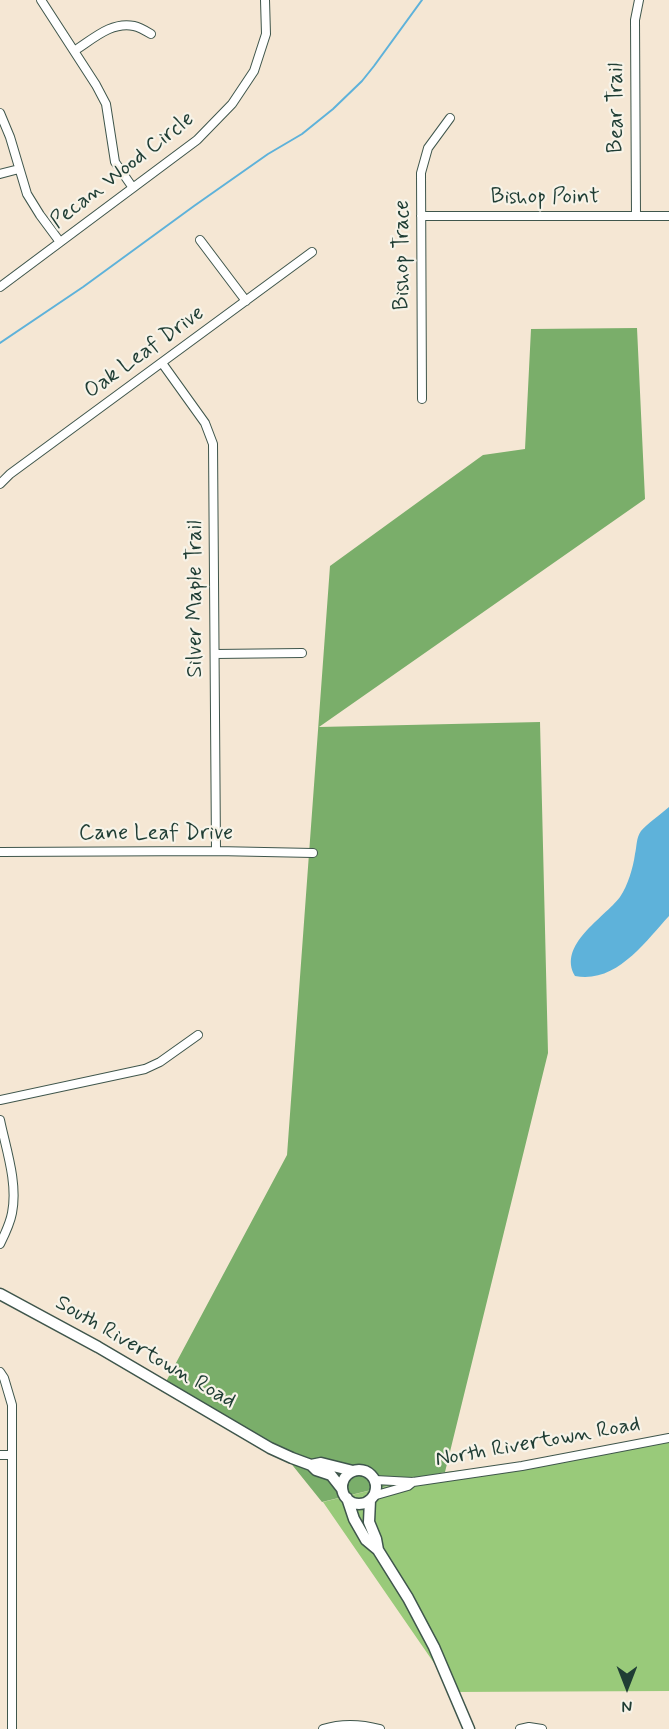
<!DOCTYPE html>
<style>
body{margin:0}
#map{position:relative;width:669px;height:1729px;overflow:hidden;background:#f5e7d4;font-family:Mynerve,sans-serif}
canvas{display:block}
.north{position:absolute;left:597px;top:1657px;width:60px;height:60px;-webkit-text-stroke:4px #f7f3e8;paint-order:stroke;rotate:180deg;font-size:16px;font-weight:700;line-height:24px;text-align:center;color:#1f3d34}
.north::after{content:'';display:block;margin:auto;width:21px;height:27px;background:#1f3d34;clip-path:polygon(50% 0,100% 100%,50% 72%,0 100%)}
</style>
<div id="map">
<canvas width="669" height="1729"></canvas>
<div class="north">N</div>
</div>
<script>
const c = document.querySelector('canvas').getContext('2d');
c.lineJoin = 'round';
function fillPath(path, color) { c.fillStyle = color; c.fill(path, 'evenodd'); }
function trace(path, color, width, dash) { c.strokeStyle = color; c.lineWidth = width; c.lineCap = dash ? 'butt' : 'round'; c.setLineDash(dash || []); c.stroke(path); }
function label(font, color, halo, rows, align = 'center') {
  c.font = font + ' Mynerve,sans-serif'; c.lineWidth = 4.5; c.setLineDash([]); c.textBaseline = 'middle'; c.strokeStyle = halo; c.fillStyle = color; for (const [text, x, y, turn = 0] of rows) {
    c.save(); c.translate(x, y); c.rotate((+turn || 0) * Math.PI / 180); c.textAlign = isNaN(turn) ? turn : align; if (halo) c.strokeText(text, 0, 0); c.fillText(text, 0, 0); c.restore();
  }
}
fillPath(new Path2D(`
 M669,1439V1691L454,1692L323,1502L445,1472L590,1456Z`), '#99ca7a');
fillPath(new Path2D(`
 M637,328L645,499L319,727L540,722L548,1053L445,1472L322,1502L277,1446L161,1391L287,1155L330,566L483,455L525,449L531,329Z`), '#7aae6a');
fillPath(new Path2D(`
 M669,807V916C645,942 616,984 575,976C557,945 604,918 620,897C628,885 633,868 635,854C637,846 636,838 641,831C646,825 662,813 669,807Z`), '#5eb2da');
trace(new Path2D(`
 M0,343L83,287L194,206L268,154L302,134L333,109L362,81L374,66L422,0`), '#5eb2da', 2);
const minor = new Path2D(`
 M41,0L96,85L106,104L115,162L133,188
 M74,51C92,40 111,21 134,26C139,27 146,31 151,34
 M0,113L10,137L27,194L40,215L60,242
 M0,174L19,169
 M421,216H669
 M636,216L635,20L639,0
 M200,240L246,301
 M0,287L197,140L232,104L254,71L266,34L265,0
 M162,363L205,423L213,444L216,851
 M422,399L421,173L428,148L450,118
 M0,484L10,474L312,252
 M215,654L302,653
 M0,852L216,851L313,853
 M0,1100L145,1069L160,1062L198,1035
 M0,1120C6,1149 18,1183 12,1213C10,1224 5,1234 0,1244
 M0,1372L4,1378L12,1405V1729
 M0,1455H12
 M375,1480L413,1482L522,1466L669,1438
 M373,1496L408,1486L413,1482
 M323,1729C342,1723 361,1724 380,1729
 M520,1729L529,1727L542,1729`);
const major = new Path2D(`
 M0,1294L98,1347L270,1448L292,1458L311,1465L316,1470L331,1475L342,1489
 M311,1465L321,1463L353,1471
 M342 1487a17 17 0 1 1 34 0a17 17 0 1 1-34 0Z
 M347,1498L354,1519L366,1540L378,1550
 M370,1500L369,1522L376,1539L378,1550L408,1598L434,1647L469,1729`);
trace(minor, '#3f564c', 10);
trace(major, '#3f564c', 13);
trace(minor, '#fff', 8);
trace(major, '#fff', 10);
label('22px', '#1f3d34', '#f7f3e8', [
 ["Bear Trail",617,108,-90],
 ["Pecan Wood Circle",123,171,-38],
 ["Bishop Point",545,198],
 ["Bishop Trace",403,255,-90],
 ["Oak Leaf Drive",145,353,-36],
 ["Silver Maple Trail",196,599,-90],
 ["Cane Leaf Drive",156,834],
 ["South Rivertown Road",145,1353,30],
 ["North Rivertown Road",538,1443,-10]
]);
</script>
